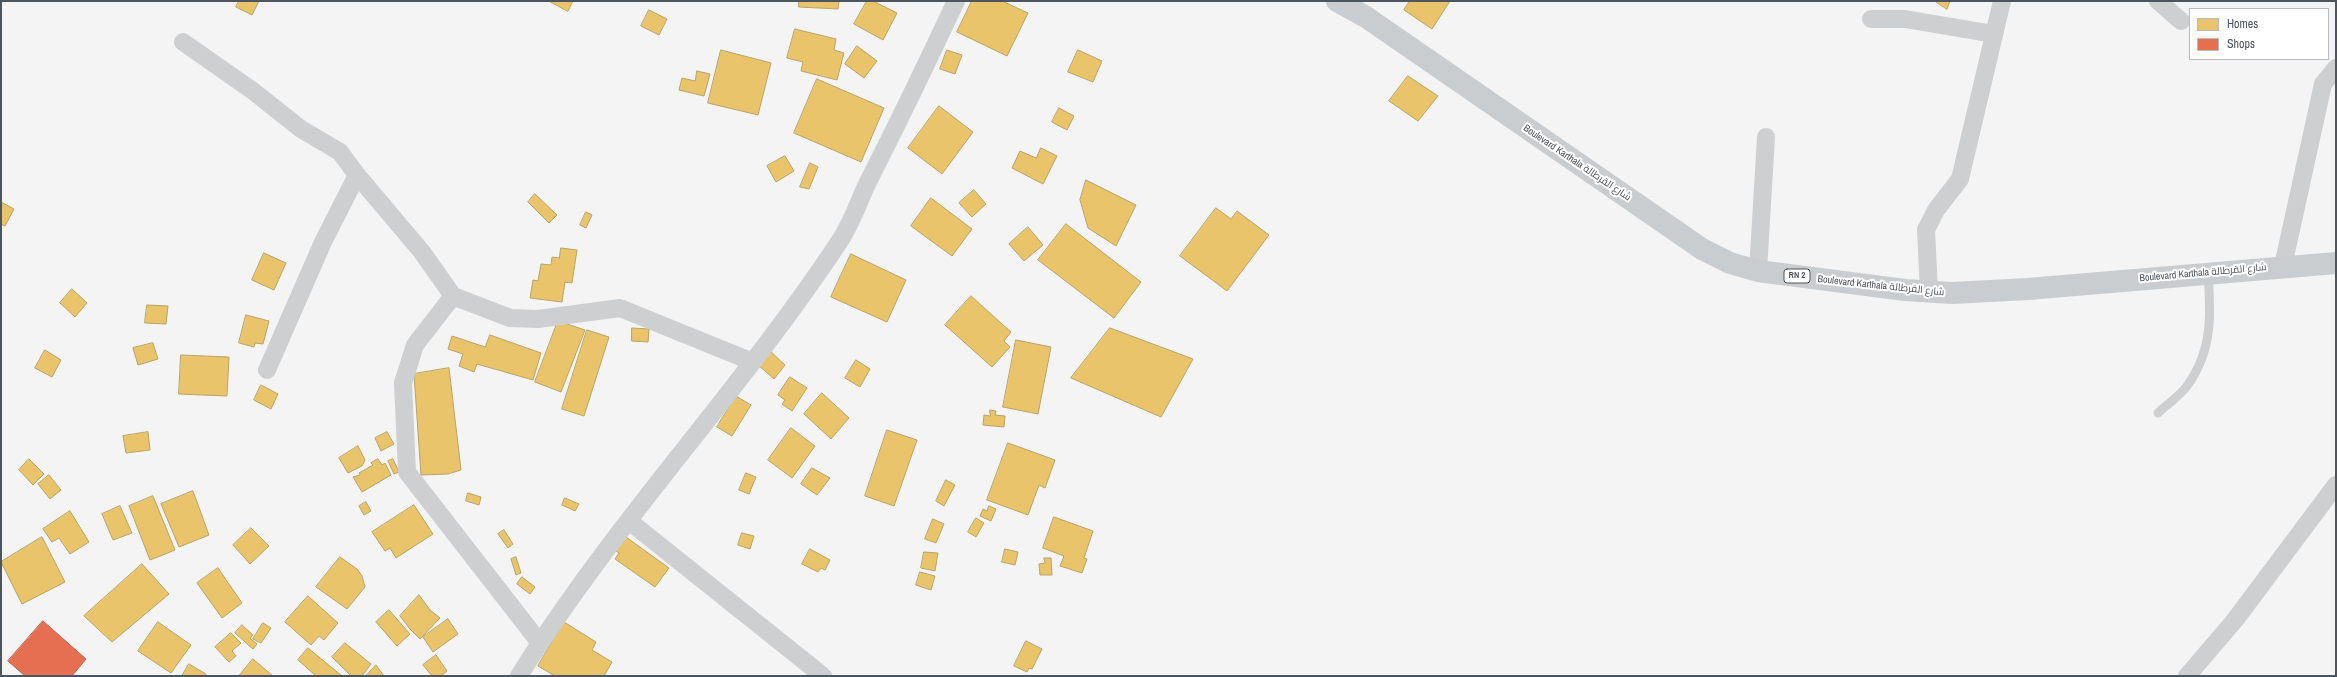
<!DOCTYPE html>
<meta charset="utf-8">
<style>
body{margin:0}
#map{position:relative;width:2337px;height:677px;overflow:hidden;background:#f4f4f4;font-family:"Archivo Narrow",sans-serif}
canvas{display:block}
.frame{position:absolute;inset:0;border:2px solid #4d555e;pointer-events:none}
.legend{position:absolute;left:2189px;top:8px;width:140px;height:52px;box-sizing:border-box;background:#fff;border:1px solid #b8bbbf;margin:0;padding:5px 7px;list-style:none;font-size:12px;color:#4d555e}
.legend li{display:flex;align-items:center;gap:8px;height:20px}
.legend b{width:20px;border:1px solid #b8bbbf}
</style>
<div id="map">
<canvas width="2337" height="677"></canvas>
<div class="frame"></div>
<ul class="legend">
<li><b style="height:11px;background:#e9c46a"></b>Homes</li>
<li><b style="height:11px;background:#e76f51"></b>Shops</li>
</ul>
</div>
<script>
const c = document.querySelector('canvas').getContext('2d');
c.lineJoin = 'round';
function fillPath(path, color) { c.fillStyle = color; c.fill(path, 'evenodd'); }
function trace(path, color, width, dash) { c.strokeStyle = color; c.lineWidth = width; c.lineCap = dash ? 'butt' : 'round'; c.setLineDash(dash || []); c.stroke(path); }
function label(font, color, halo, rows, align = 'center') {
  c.font = font + ' "Archivo Narrow",Cairo,sans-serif'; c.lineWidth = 4; c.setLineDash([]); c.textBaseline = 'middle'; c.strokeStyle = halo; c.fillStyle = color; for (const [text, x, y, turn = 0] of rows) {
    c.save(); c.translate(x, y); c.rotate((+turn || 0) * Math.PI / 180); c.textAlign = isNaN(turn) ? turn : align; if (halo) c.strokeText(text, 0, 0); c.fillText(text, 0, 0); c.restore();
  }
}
const homes = new Path2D(`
 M239,1H259L252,15L236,7Z
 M549,1H573L568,11Z
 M799,1H839L838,9L799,7Z
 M867,1H873L897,13L883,40L854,24Z
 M972,1H1002L1028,13L1007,56L957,32Z
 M1410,1H1450L1432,29L1404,10Z
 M1935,1H1950L1947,9Z
 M649,10L667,19L659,35L641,26Z
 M795,29L836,39L834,50L844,53L837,80L801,71L803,62L787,58Z
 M857,46L877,61L864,78L845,64Z
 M721,50L771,63L758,115L708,103Z
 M947,50L962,55L955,74L940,69Z
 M1078,50L1102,61L1093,82L1068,72Z
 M697,71L710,74L704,96L679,90L682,78L695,81Z
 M1408,76L1438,96L1418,121L1389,101Z
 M817,79L884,108L861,162L794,133Z
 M939,106L973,132L942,174L908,148Z
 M1059,108L1074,116L1067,130L1052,122Z
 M1041,148L1057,156L1043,184L1012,168L1020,151L1036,158Z
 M785,156L794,171L776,182L767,166Z
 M810,163L818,167L809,189L800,187Z
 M1086,180L1136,205L1116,246L1088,228L1080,200Z
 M974,190L986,204L972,217L959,203Z
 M535,194L557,215L549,223L528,202Z
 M931,198L972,229L952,256L911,226Z
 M1,202L14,209L5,226L1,224Z
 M1216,208L1231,219L1237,211L1269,235L1227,291L1180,256Z
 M586,212L592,215L586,228L580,225Z
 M1066,224L1141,282L1114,318L1038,260Z
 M1028,227L1043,245L1024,261L1009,244Z
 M561,248L577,250L572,283L565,282L562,302L530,298L533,280L538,281L541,264L551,265L552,257L559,258Z
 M264,253L286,263L274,290L252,280Z
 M851,254L906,280L887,322L831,297Z
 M72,289L87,303L75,317L60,303Z
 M971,296L1011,332L1004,341L1010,347L992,367L945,325Z
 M147,305L168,306L166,324L145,323Z
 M246,315L269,321L263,344L255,343L254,347L239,343Z
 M558,321L585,330L561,392L535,382Z
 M632,328L649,329L648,342L632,341Z
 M1110,328L1193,359L1161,417L1071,378Z
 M587,330L609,337L584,416L562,409Z
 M490,335L541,353L533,380L477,364L474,372L459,366L463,354L448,349L452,336L485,347Z
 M1016,340L1051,347L1038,414L1003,407Z
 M153,343L158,359L138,365L133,348Z
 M45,350L61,360L52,377L35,368Z
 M769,350L785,365L774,379L757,364Z
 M181,355L229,357L227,396L179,394Z
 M856,360L870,369L860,387L845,378Z
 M449,368L461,470L448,474L421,475L414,374Z
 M790,377L807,388L792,411L782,404L785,400L778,395Z
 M261,385L278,394L271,409L254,400Z
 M822,393L849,418L831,439L804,414Z
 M736,396L751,405L732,436L717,427Z
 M990,410L996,411L995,415L1005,416L1004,427L983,425L984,415L990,416Z
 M791,428L815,446L792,478L768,460Z
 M887,430L917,440L894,506L865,496Z
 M148,432L150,450L126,453L123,436Z
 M387,432L394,444L381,451L375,438Z
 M1008,443L1055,460L1045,488L1039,485L1028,515L987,500Z
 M358,446L365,460L362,466L348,473L339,458Z
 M29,459L44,474L33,485L19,470Z
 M378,459L382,465L385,463L391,475L362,492L353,477L360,475L359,473L373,465L371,463Z
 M393,459L399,472L394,474L388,461Z
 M812,468L830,478L817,495L801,484Z
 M746,473L756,477L749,494L739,490Z
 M49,475L61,490L50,499L38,484Z
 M946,480L955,485L944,506L936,501Z
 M193,491L209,535L179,547L161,504Z
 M468,493L481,497L479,505L466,501Z
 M153,496L175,550L150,560L129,506Z
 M565,498L579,504L575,511L562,505Z
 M366,502L371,511L364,515L359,506Z
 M414,505L433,534L396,558L390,548L385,551L372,532Z
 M120,506L132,533L113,540L102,514Z
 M989,506L996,509L991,521L980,516L983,509L987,511Z
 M70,511L89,542L70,554L59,538L52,542L43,529Z
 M1054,517L1093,531L1084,558L1087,559L1082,573L1060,566L1064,556L1043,548Z
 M976,518L984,523L976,537L968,532Z
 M933,519L944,524L936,543L925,539Z
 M251,528L269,546L250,564L233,545Z
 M504,530L513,544L508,548L498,534Z
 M742,533L754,536L750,549L738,545Z
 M42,537L65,582L22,604L1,562Z
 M626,537L669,568L655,587L615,559L619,553L616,551Z
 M810,549L830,560L825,570L821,568L818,572L802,564Z
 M1005,549L1018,552L1015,565L1002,562Z
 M924,552L938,553L935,571L921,568Z
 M340,557L357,569L362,576L365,587L347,609L316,587Z
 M516,557L521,573L516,575L511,559Z
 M1044,558H1051L1052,575H1040L1039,564L1045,563Z
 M142,564L169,594L112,642L84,616Z
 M218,568L242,603L222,618L197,583Z
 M920,572L935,576L931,590L916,585Z
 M522,577L535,587L530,594L517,584Z
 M419,595L430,610L440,618L420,639L410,629L400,616Z
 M308,596L338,623L324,640L319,636L311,645L285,622Z
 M389,610L410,634L397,646L376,622Z
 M448,619L458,634L433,652L423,637Z
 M158,622L191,645L171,673L138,651Z
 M564,622L596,642L592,650L612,662L604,676H555L538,666Z
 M263,623L271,628L261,643L253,639Z
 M242,625L253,635L250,638L257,644L253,649L235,633Z
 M231,633L241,643L232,651L236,656L229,662L215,647Z
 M1026,641L1042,649L1032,669L1029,668L1027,672L1014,666Z
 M345,643L371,664L362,676H351L332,657Z
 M308,648L342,676H316L298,660Z
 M436,655L447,671L441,676H432L423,665Z
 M253,659L273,676H239Z
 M189,664L206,674L205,676H182Z
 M376,665L384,676H366Z`);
fillPath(homes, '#e9c46a');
trace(homes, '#baa366', 1);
const shops = new Path2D(`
 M43,621L86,659L72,676H25L8,661Z`);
fillPath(shops, '#e76f51');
trace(shops, '#b96755', 1);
trace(new Path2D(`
 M2158,413C2167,404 2180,396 2187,386C2213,350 2211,314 2208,273`), '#cecfd1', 9);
trace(new Path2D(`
 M2158,1L2181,21
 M1871,19H1905L1994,34
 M183,42L253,91L301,129L340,152L357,175L422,252L453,296L510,318L538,319L620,308L753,362
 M2283,266L2323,84L2336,68
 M1758,271L1766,137
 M1929,292L1926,230L1936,210L1960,179L2002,1
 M453,296L415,345L403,383L407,472L540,643
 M267,370L323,242L357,175
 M629,521L823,676
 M519,676C614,523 740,392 839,242C852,223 859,200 869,180C899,121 928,61 956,1
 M2187,676L2235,620L2336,485`), '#cecfd1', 18);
trace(new Path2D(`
 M1337,1L1366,17L1702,249L1730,263L1758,271L1905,290L1952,293L2028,289L2336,263`), '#cacdcf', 22);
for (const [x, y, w] of [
 [1797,276,26]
]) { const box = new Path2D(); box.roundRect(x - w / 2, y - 7, w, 14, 3); c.fillStyle = '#fff'; c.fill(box); trace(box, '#4d555e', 1); }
label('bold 9px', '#4d555e', null, [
 ["RN 2",1797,276]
]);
label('10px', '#4d555e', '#fff', [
 ["Boulevard Karthala شارع القرطالة",1577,163,34],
 ["Boulevard Karthala شارع القرطالة",2203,273,-5],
 ["Boulevard Karthala شارع القرطالة",1881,286,6]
]);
</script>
